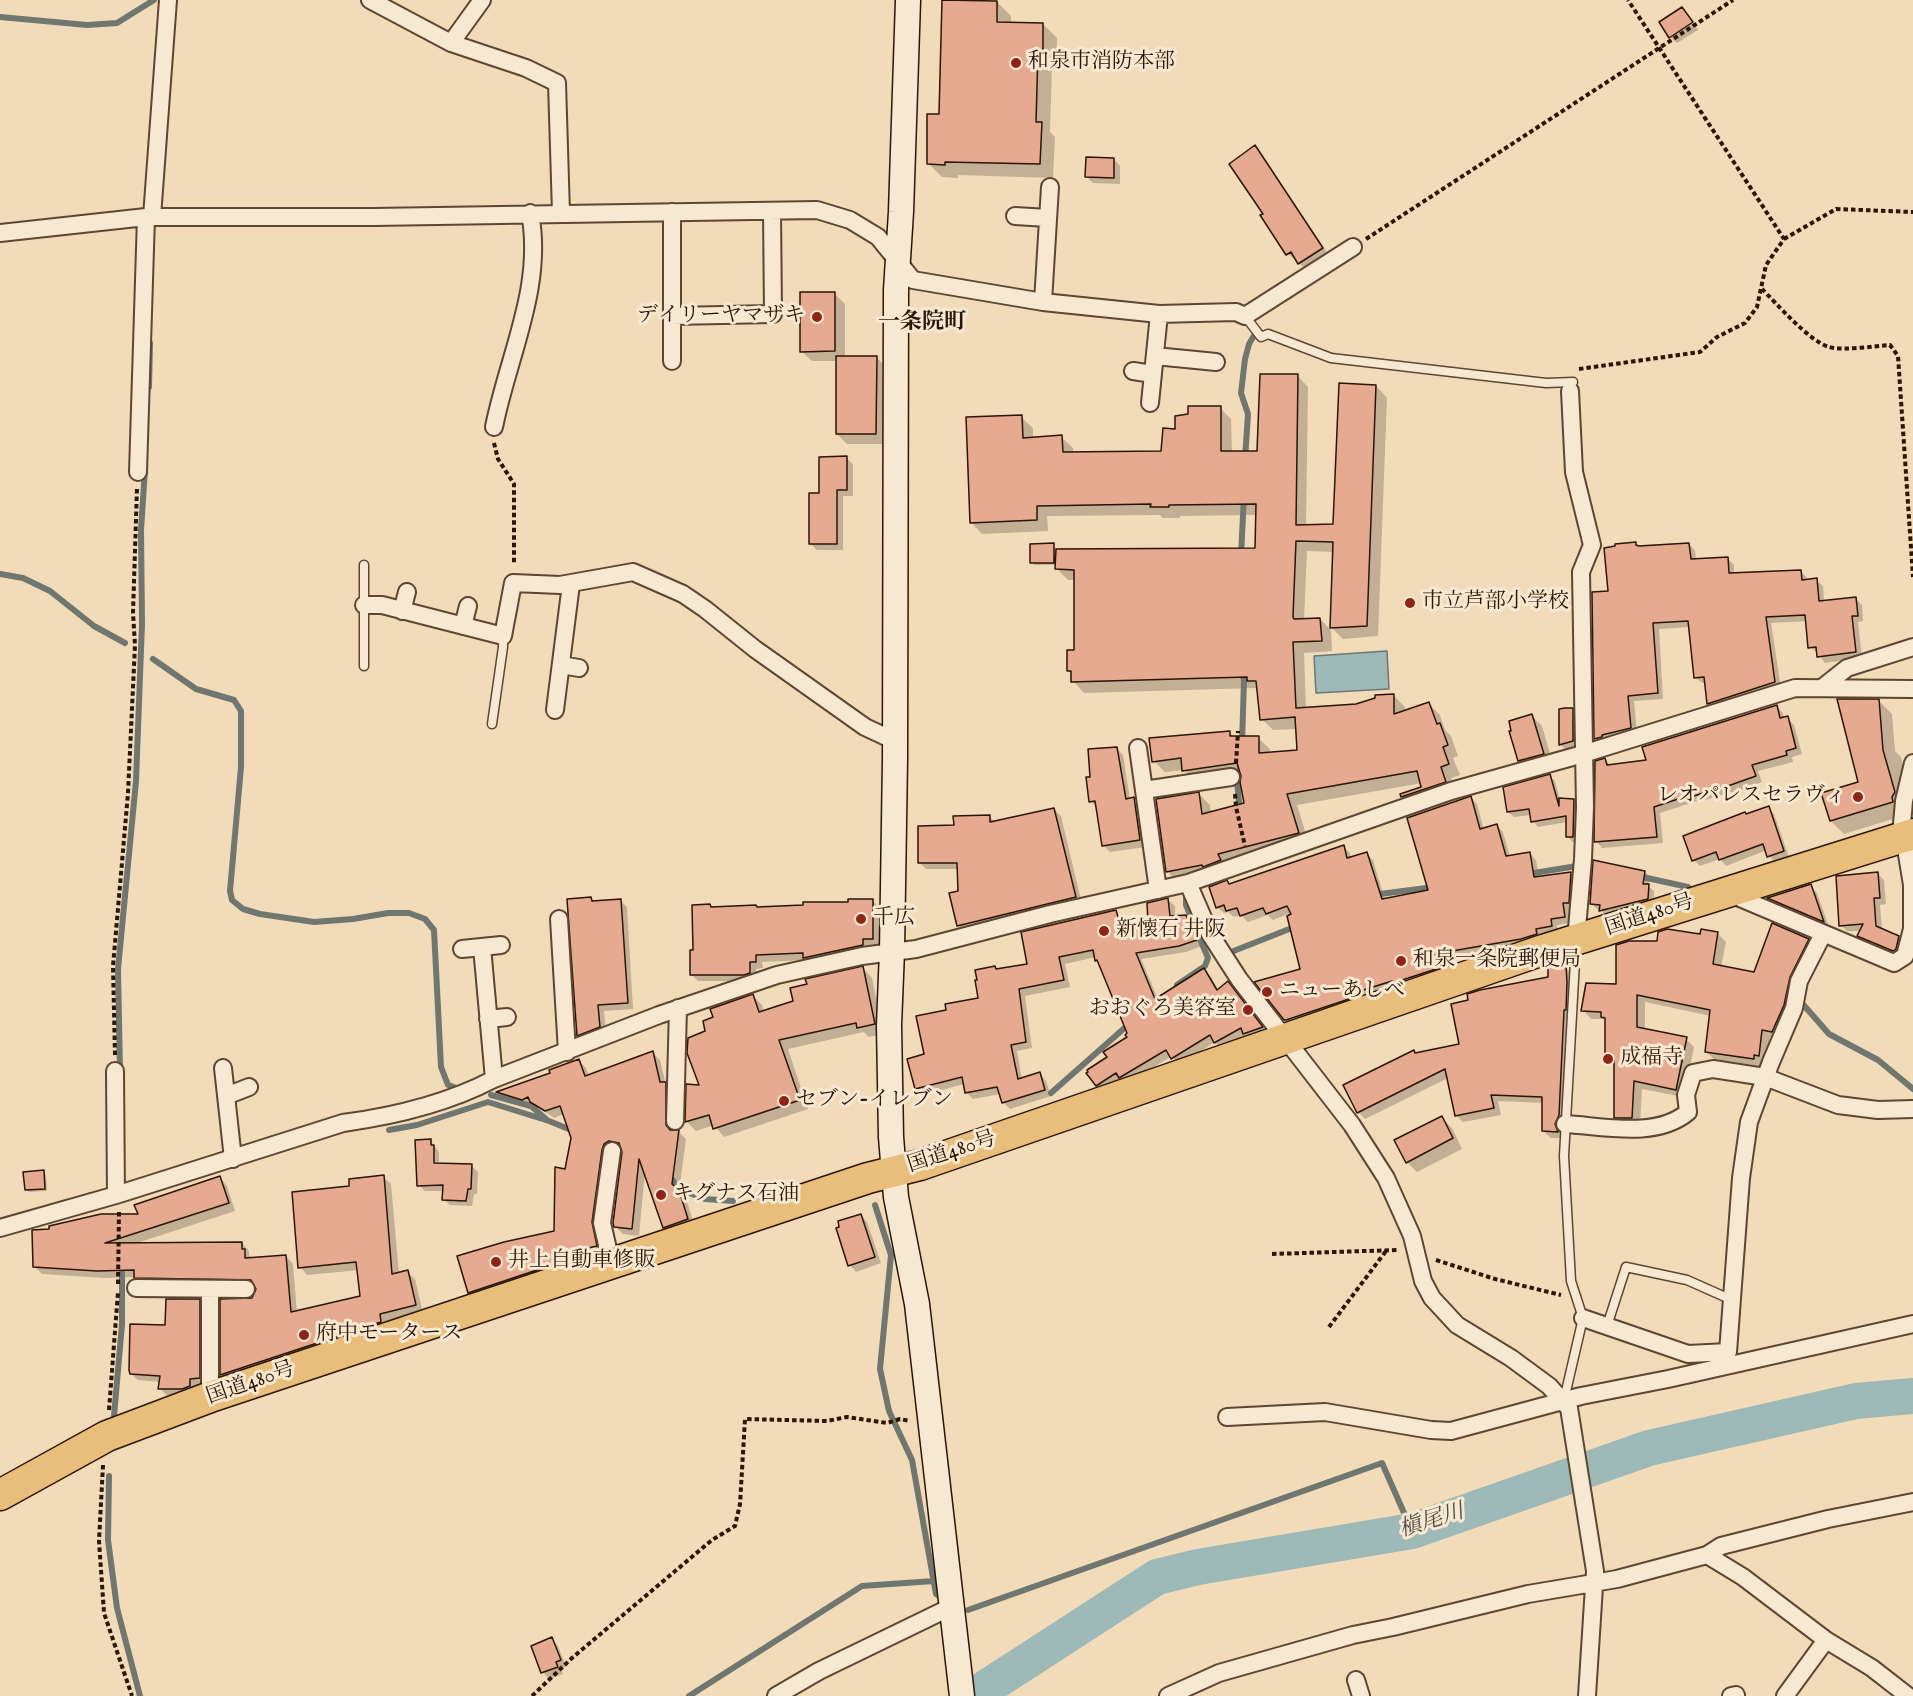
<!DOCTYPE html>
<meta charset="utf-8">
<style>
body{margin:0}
canvas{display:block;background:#f2dbb9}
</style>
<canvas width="1913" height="1696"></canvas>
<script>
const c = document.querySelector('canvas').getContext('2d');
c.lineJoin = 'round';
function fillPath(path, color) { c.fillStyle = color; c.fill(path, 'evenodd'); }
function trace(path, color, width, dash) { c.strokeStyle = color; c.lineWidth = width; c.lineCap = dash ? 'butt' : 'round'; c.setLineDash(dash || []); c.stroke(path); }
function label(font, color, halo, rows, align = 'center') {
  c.font = font + ' "IM FELL English","Noto Serif JP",serif'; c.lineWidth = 6; c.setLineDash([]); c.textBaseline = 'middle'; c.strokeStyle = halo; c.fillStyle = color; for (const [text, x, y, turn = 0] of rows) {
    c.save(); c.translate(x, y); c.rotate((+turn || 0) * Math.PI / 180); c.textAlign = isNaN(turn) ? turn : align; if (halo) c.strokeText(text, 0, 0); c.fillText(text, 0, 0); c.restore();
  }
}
const water = new Path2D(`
 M1387,651L1389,689L1316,693L1314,656Z`);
fillPath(water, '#9db9b8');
trace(water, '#6f7770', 1.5);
fillPath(new Path2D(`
 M997,2L1011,16V24H1043L1057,38L1056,64H1052L1050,132L1055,137L1053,178L958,175V178L942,177L928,163L941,116Z
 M1682,8L1698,30L1677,43L1670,37Z
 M1255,147L1263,156L1330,257L1308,271L1288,254L1262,216L1265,214Z
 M1114,159L1120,166V184L1093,183L1087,177Z
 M834,293L845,304V357H876L887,368L886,444H847L837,434V361H812L801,351Z
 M1297,375L1308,387L1306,526H1335L1376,386L1387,398L1378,636L1343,639L1331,627L1334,552L1307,551L1304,620L1320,619L1331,630L1332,651L1304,653L1306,709L1357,706L1394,696L1405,707V712L1428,703L1440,715L1445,730L1451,736L1458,756L1453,758L1460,775L1451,778L1456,793L1414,808L1402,795L1423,788L1422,783L1297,805L1309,844L1179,883L1167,871L1199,794L1210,805L1211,813L1245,805L1243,774L1195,781L1184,770L1165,772L1154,761L1229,732L1235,738H1258L1270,749L1269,754L1298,751L1297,729L1273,730L1262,719L1256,688L1084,693L1073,681V675L1069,671L1076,651V580H1068L1057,569V565H1034L1032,562L1054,545L1057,551L1256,549L1257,515L1180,516V518H1163L1160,515L1047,516L1048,531L982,534L971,522L1021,417L1033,428V439L1061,437L1073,448V454L1163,453L1177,430L1220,408L1231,419L1232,453L1259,452Z
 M846,458L853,464V496H843V550H817L810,543L821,495Z
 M1635,543L1640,548L1689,544L1695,551L1696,560L1727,558L1734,565V575L1801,571L1807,578V581L1816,580L1823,586L1824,602L1855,598L1862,605L1863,621L1858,622L1862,658L1825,663L1818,653L1810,647L1807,621L1771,623L1781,688L1715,710L1708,704L1706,683H1702L1695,677L1690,627L1659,629L1663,699L1634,701L1637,734L1602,745L1596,739L1593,593L1609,592Z
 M1879,701L1892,714L1895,751L1901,757L1906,779H1900L1908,806L1906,815L1844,834L1831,821L1860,783Z
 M1776,706L1783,713L1784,719L1787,718L1794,725L1802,754L1792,757L1793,762L1758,771L1762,782L1733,793L1731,792L1699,802L1697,801L1660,813L1663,843L1602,848L1596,841L1605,760L1611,766L1648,762Z
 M1572,709L1581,718V749L1569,753L1561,745L1560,710Z
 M1532,716L1542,726L1553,764L1530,771L1520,760Z
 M1116,748L1123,755L1130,799H1134L1140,806L1146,847L1110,852L1103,845L1097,808L1091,801L1092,778Z
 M1549,776L1555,781L1560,800H1574L1579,806L1578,842H1573L1567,836V822L1538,827L1533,821L1531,815L1514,817L1508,812Z
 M1471,798L1477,804L1484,830L1497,826L1503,832L1510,857L1530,854L1536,860L1539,877L1571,874L1577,880L1575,909L1569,908L1571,923L1557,925L1558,932L1528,945L1441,960L1442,975L1292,1026L1285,1019L1302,970L1288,914L1273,920L1268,915L1248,922L1241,915L1234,917L1228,912L1224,913L1217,907L1230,885L1343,847L1350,853L1351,858L1366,853L1373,860L1385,900L1430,891Z
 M1768,808L1774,814L1789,857L1775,862L1769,856L1767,850L1726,866L1720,859L1700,866L1694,860L1685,837Z
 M1054,809L1061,816L1082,904L965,932L958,925L959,869H926L920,863L955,827L989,816L995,822Z
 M1645,872L1650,877L1648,886L1654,891L1653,904L1605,916L1601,909H1597L1591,903Z
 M1877,873L1884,880L1886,904L1880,905L1882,930L1898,938L1905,944L1900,957L1865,942L1859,936L1861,931H1847L1841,925Z
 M1810,886L1817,893L1829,927L1775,904L1770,899Z
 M591,898L595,902L620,900L627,907L633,1009L604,1011L606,1033L584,1041L578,1035Z
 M1168,900L1175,906V917L1186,916L1192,923L1202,946L1186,952L1141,959L1158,999L1204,970L1211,977L1218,990L1234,989L1268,1034L1251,1040L1246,1035L1222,1049L1215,1042L1179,1065L1172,1056L1127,1083L1104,1092L1097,1085L1109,1058L1129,1038V1034L1101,965L1096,957L1065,964L1070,987L1025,996L1032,1048L1017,1051L1022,1079L1040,1074L1046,1081L1051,1096L1010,1109L1003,1102L1000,1094L973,1099L966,1092L964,1084L923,1095L916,1088L925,1055L948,1011L980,999L997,970L1029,966L1116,912L1122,918L1125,928L1150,923Z
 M873,901L880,908L879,945H869V952L812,965L807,960L762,962L763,968L756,969L757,980L752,981H698L691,974L694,952L710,906L713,908L758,909Z
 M1717,933L1726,942L1721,967L1755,974L1808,940L1816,948L1781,1039L1770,1037L1767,1063L1762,1066L1715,1060L1706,1052L1711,1016L1645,1002V1030L1686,1039L1694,1047L1684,1097L1642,1089L1640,1126L1624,1125L1616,1117L1615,1066L1606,1058L1605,1019H1591L1583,1010L1618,985L1658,943Z
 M1565,967L1573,974L1566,1123L1561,1132L1564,1138H1551L1543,1131L1544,1103L1498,1101L1501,1115L1463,1122L1456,1115L1448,1078L1365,1119L1358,1112L1414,1052L1416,1054L1461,1045Z
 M863,968L872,978L883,1034L868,1037L864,1032L788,1049L808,1109L724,1137L714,1125L696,1131L687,1122L688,1086L701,1087L707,1032L753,996L762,1005L764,1012L794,1003Z
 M653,1053L660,1060L666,1085L672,1091V1132H679L686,1139L679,1192L686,1199L695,1227L672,1234L664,1227L645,1172L639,1236L623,1234L615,1226L623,1149L617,1148L603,1253L477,1299L469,1292L556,1232L572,1138L564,1114L554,1118L535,1104L530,1106L505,1099L498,1093L552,1074L579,1061L586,1068L589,1076Z
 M1442,1118L1452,1128L1462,1149L1417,1172L1407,1162Z
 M430,1140L439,1152V1164L472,1166L478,1172L477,1194H474L472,1206L450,1205L444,1200V1191H425L419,1185Z
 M43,1172L46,1175L47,1191L29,1192L26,1189Z
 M383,1177L391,1184L399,1274L407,1272L415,1279L423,1313L387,1321L388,1329L229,1382L222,1375V1301L251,1300L258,1290L255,1285H143L135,1277L105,1278L42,1274L34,1266L50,1231L140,1215L220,1178L227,1186L235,1211L134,1244L242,1243L249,1251V1255L253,1259L286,1256L293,1264L297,1313L361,1297L359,1270L307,1275L300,1267L351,1187Z
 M861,1215L867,1222L881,1263L856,1272L850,1265Z
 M199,1301L206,1307V1384L196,1385V1393L190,1395H166L160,1388L161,1382L138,1380L131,1374L167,1326Z
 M551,1639L558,1646L566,1666L561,1669L563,1674L549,1679L543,1672L533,1646Z`), '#0003');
trace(new Path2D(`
 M0,17L87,25L117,23L154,0
 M149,387L150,343
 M1245,459L1248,414L1241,393L1245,359L1249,344L1255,334
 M1241,555L1244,496
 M0,574L23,578L50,591L94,626L125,643
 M153,659L196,689L234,700L241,711V767L230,891L232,900L243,909L260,914L314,922L353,919L388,913H409L425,919L434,930L441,1067L448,1085L454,1087
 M1242,743L1244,681L1242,670
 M1240,812L1237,781L1241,762
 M1528,874L1577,866
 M1638,876L1688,887
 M1374,898L1380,894L1434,887
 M1231,952L1297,926
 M1177,985L1205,966L1208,958L1186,905V898
 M1801,1002L1829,1034L1878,1060L1913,1089
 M120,1072L118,969L136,781L142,624L141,530L145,469
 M1051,1093L1129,1024
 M491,1095L531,1106L546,1119
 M389,1130L417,1125L488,1102L549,1121L576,1132
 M668,1174L679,1189L705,1199L733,1201
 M875,1205L891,1255L880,1369L889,1411L912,1460L936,1594L941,1597
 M114,1416L122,1324V1263
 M109,1476L108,1540L117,1608L140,1696
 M968,1610L1382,1463L1412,1531
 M689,1696L862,1586L934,1581`), '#6f7770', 6);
trace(new Path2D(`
 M973,1696L1157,1577L1198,1567L1412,1531L1649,1448L1856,1401L1913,1396`), '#9db9b8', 36);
const building = new Path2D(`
 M942,0L997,1V22L1043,23V51H1038L1036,122H1042L1040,164L945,162V165L927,164V114H939Z
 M1682,7L1693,22L1669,38L1659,22Z
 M1255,145L1323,248L1298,264L1291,252L1286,255L1260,215L1263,214L1229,164Z
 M1086,157L1114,158V178L1085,177Z
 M800,292H835V351L800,352Z
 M836,356H877L876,434H836Z
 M1260,374H1298L1296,525L1333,524L1339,383L1376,385L1367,626L1330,628L1333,542L1296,541L1293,617L1294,619L1320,618L1322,641L1293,642L1296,708L1356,704L1375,698V695L1394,694V714L1429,702L1437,724L1440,723L1448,745L1443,747L1449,764L1441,767L1446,782L1401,797L1400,794L1421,787L1417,771L1287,794L1299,833L1218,854L1221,860L1203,867L1202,865L1166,872L1156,799L1199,792L1202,814L1244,803L1240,782L1241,776L1237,763L1182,771L1181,758L1152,762L1149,738L1230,731V736H1259V753L1297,750L1295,717L1260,720L1256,681H1247V677L1071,682V671H1067V650H1074V570L1055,569L1056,549L1255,548L1256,504L1169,505V507H1150L1151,504L1037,506V520L970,523L966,417L1022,415L1023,438L1062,435L1063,452L1161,451L1163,428L1175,429V416L1188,414V406H1221V451H1257Z
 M847,456V490H837V544H809V493H819V457Z
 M1636,542V545L1639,546L1689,543L1691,559L1728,557L1729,573L1801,570L1802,580L1817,578L1819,601L1856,597L1858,616H1852L1856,652L1817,657L1816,647L1808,648L1805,615L1766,617L1775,682L1707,704L1704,677L1694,678L1688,621L1653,623L1658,693L1628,696L1631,728L1602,735V737L1594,739L1592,592L1608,591L1604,548L1615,546V544Z
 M1054,543V563H1030V544Z
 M1837,699H1879L1883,750L1895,792L1892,797L1893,802L1830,821L1821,793L1858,782Z
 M1777,705L1780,718L1788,716L1796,748L1786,751L1787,755L1752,765L1756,776L1725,787L1724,786L1691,797L1690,795L1654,807L1657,837L1594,842L1595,761L1605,758L1607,765L1646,760L1642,747Z
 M1565,708H1573V741L1559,745V709Z
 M1532,714L1544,754L1518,761L1509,731H1511L1509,721Z
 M1117,747L1126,799L1134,797L1140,840L1102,846L1095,801L1089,802L1086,777H1090L1088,749Z
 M1550,774L1559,806V798L1574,799L1573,837H1566V816L1531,822L1529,809L1507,812L1503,787Z
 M1471,796L1480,829L1497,824L1506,856L1530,852L1534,877L1571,872L1569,903H1563L1565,917L1551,919L1552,926L1536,929L1537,934L1521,939L1435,954L1436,969L1393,983L1392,981L1357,992L1358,996L1286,1020H1284L1254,982L1300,969L1287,916L1291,914L1287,906L1266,914L1263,908L1240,916L1237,908L1226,911L1224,905L1216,908L1209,887L1227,880L1229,884L1344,845L1347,858L1367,852L1382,899L1428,890L1407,818Z
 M1769,806L1784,851L1767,857L1763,844L1719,860L1716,852L1692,861L1683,836L1745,812L1746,814Z
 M1054,808L1076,897L957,926L949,893L958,891L957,863H918V826L954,825L953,816L990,815V822Z
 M1593,860L1645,871L1643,884H1649L1648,899L1599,911L1600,905L1590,904Z
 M1878,872L1880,898H1874L1876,926L1899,936L1896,949L1893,951L1857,936L1863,924L1839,926L1836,876Z
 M1811,884L1824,922L1767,898Z
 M591,897L592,901L621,899L628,1003L598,1005L600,1027L577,1036L567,899Z
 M1168,898L1170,916L1186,915L1197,940L1179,946L1136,953L1155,999L1204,968L1217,990L1228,981L1263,1027L1243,1034L1241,1028L1214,1043L1210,1035L1171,1059L1166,1050L1119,1078L1116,1073L1096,1086L1086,1073L1088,1072L1087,1070L1107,1057L1103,1052L1127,1037L1125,1035L1127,1033L1097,960L1095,961L1093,950L1059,957L1064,980L1019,989L1026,1042L1011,1045L1018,1079L1040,1072L1045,1090L1002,1103L997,1087L965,1093L962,1077L915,1089L907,1059L924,1054L916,1016L946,1010L945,1004L978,998L975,980H977L975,970L995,966L996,969L1027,964L1021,932L1116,910L1121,927L1148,922L1147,903Z
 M848,899H873V939H863V945L803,958V953L756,955V962H750V973L744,975H690V950H693L692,905L710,904L711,907L756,905L757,907L803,905V902H848Z
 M1772,923L1809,939L1790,977L1784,1005L1772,1032L1762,1030L1759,1056L1754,1055V1059L1705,1052L1710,1010L1637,995V1027L1687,1037L1676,1090L1634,1081L1632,1118H1614V1059H1605V1018L1601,1017V1012L1581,1011L1586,983L1616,984V945L1629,941H1657L1658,932L1667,929L1700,934L1701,929L1718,932L1713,964L1754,972Z
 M863,966L875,1024L857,1028L856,1023L779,1040L800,1100L713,1129L709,1115L685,1122L686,1084L699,1085L687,1053L688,1038L705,1031L703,1021L713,1017L710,1009L753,994L759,1012L793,1001L790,988L807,984L805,979Z
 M1566,966L1567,982L1566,1010H1564L1559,1115L1555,1124L1558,1132L1542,1131V1097L1491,1095L1494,1108L1455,1116L1445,1069L1357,1113L1343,1085L1414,1050L1415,1053L1459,1044L1451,1004L1468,1000L1467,994L1480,990L1548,977V967Z
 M653,1051L660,1082H666V1125L670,1130H679L672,1184L679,1190L688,1219L663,1228L639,1159L632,1229L614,1227L613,1223L622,1152L619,1143L609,1141L604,1144L602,1150L592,1222L597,1246L574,1251L573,1258L468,1293L457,1256L504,1242L554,1231L555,1167L565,1169L571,1138L560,1106L545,1111L530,1102L528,1097L522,1100L496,1092L550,1073L549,1070L579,1059L585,1076Z
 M1442,1116L1453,1138L1406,1163L1394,1140Z
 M431,1139V1145H434V1163L472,1164L471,1189H468L466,1201L442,1200L443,1185L417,1186L415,1140Z
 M44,1170L45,1189L25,1190L23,1172Z
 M384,1175L392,1274L408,1270L416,1305L380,1314L381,1322L220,1375V1299L252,1298L256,1289L251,1280L134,1278V1270L97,1271L33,1267L32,1230L49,1229V1226L101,1214H138L134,1205L220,1176L229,1203L105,1243L242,1242V1249H245V1258L286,1255L291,1312L360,1296L356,1262L298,1268L292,1192L349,1186V1179Z
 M861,1214L875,1257L848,1266L836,1228L839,1227L838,1221Z
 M166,1299H200V1378L190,1379V1386L182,1389H158L160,1376L130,1374L129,1370L130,1324L165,1325Z
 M552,1637L561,1660L556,1662L558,1667L541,1673L531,1646Z`);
fillPath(building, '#e6aa91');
trace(building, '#2b1505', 1.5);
const lane = new Path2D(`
 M1245,316L1261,337L1268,334L1331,358L1546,383L1573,382
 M364,565V666
 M492,724L503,647V636
 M1607,1326L1626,1267L1687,1280L1732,1300
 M1564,1400L1583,1318L1571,1281L1564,1156L1576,944`);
const street = new Path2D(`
 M370,0L451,43L526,68L557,83L561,213
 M451,43L482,0
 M672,212V361
 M1015,216L1048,218
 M152,217L168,0
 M0,233L146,217H374L817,210L850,220L878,237L913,280L1043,302L1159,314L1236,312L1245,316L1353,247
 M1043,302L1050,187
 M672,316L773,314L772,211
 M1155,356L1216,362
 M1133,371L1153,374
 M1570,391L1574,472L1592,545L1581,572L1585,807L1583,859L1576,940
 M1150,403L1159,314
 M494,427C508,356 544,287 530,213
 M138,472L146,217
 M364,605H382L503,636L513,583L560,585L633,572L683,594L705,609L755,649L865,727L895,741
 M402,611L407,592
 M463,626L468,606
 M561,665L579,668
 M1823,687L1847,668L1913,647
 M555,710L571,584
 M1138,748L1158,890
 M1144,790L1231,777
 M1188,883L1210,934L1239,979L1352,1125L1386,1178L1412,1236L1423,1281L1432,1298L1457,1325L1511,1358L1549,1386L1569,1408L1595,1571L1587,1696
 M1728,893L1894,963L1905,956L1912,929V885L1902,824L1904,801L1913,763
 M559,919L567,1052
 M482,947L494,1079
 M462,949L501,945
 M488,1019L507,1017
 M223,1068L233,1159
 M115,1071L116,1195
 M226,1096L249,1087
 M675,1121L678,1008
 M1565,1124C1603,1126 1656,1139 1688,1112L1686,1095L1693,1073L1713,1069L1765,1077L1838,1105L1878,1110L1913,1109
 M0,1228L116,1195L343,1123C395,1116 448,1103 494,1079L659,1015L777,975L862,956L916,949L1050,914L1188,883L1451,791L1583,754L1795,688L1913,689
 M611,1262L602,1223L612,1151
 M136,1288L246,1289
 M210,1289V1385L213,1396
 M1583,1318L1688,1354L1728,1352L1741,1178L1749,1122L1771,1062L1794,1008L1799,981L1823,934
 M1227,1417L1325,1412L1431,1430L1451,1431L1581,1396L1668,1379L1913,1324
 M1707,1555L1721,1546L1828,1519L1913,1502
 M1356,1680L1361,1696
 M776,1696L819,1671L953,1606
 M1168,1696L1219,1673L1353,1635L1393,1627L1528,1594L1617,1579L1707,1555L1743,1577L1826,1640L1872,1668L1908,1696
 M1731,1696L1736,1695
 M1785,1696L1826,1640`);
const secondary = new Path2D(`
 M908,0L901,212L896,290L895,759L892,951L889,1025L891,1137L896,1197L917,1304L962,1696`);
const highway = new Path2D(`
 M0,1495L107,1436L213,1396L868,1178L920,1165L1543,950L1913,834`);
trace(lane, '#5d4632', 11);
trace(street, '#5d4632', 20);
trace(secondary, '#2b1505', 27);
trace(highway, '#2b1505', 33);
trace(new Path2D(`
 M1366,239L1733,0
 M1784,239L1836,209L1913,212
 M1762,289C1776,303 1810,342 1829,347C1845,351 1873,346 1890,345L1898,356L1913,577
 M1579,369L1700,352L1717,337L1745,323L1757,307L1766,265L1784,239L1628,0
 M494,443L498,459L514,484V565
 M1236,763L1238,731
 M1235,794L1236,807L1245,846
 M115,1055L113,966L128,793L135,645L133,613L137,488
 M1272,1254L1397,1250
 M1436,1260L1495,1279L1561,1295
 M118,1284L119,1211
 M1329,1327L1386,1251
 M109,1410L118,1292
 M103,1465L99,1541L104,1613L132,1696
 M532,1696L572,1658L712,1540L735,1526L740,1504L745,1419L827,1421L847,1417L887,1423L900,1419L910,1421`), '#2b1505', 4, [4.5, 3]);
trace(lane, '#f7e8d2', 8);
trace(street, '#f7e8d2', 16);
trace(secondary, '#f7e8d2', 24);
trace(highway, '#e9be7c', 30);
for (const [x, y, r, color] of [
 [1016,63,6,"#8f2418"],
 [817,317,6,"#8f2418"],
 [1410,603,6,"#8f2418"],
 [1858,797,6,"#8f2418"],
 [861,919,6,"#8f2418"],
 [1104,931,6,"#8f2418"],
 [1401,961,6,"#8f2418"],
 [1267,992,6,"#8f2418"],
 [1248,1010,6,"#8f2418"],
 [1608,1059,6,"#8f2418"],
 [784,1101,6,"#8f2418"],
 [661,1195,6,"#8f2418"],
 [496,1262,6,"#8f2418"],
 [304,1335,6,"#8f2418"]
]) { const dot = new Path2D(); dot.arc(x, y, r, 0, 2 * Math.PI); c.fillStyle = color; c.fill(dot); trace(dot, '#f7e8d2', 2); }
label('21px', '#2b1505', '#f7e8d2', [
 ["和泉市消防本部",1028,63],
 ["デイリーヤマザキ",805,317,"right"],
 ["市立芦部小学校",1422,603],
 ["レオパレスセラヴィ",1846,797,"right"],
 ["千広",873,919],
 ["新懐石 井阪",1116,931],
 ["和泉一条院郵便局",1413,961],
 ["ニューあしべ",1279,992],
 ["おおぐろ美容室",1236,1010,"right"],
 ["成福寺",1620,1059],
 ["セブン-イレブン",796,1101],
 ["キグナス石油",673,1195],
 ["井上自動車修販",508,1262],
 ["府中モータース",316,1335]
], 'left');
label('21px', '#2b1505', '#f7e8d2', [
 ["国道480号",1650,916,-18],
 ["国道480号",952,1153,-18],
 ["国道480号",251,1384,-19]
]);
label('bold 22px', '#2b1505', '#f7e8d2', [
 ["一条院町",922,323]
]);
label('italic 22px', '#534e44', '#f7e8d2', [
 ["槇尾川",1432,1522,-17]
]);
</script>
